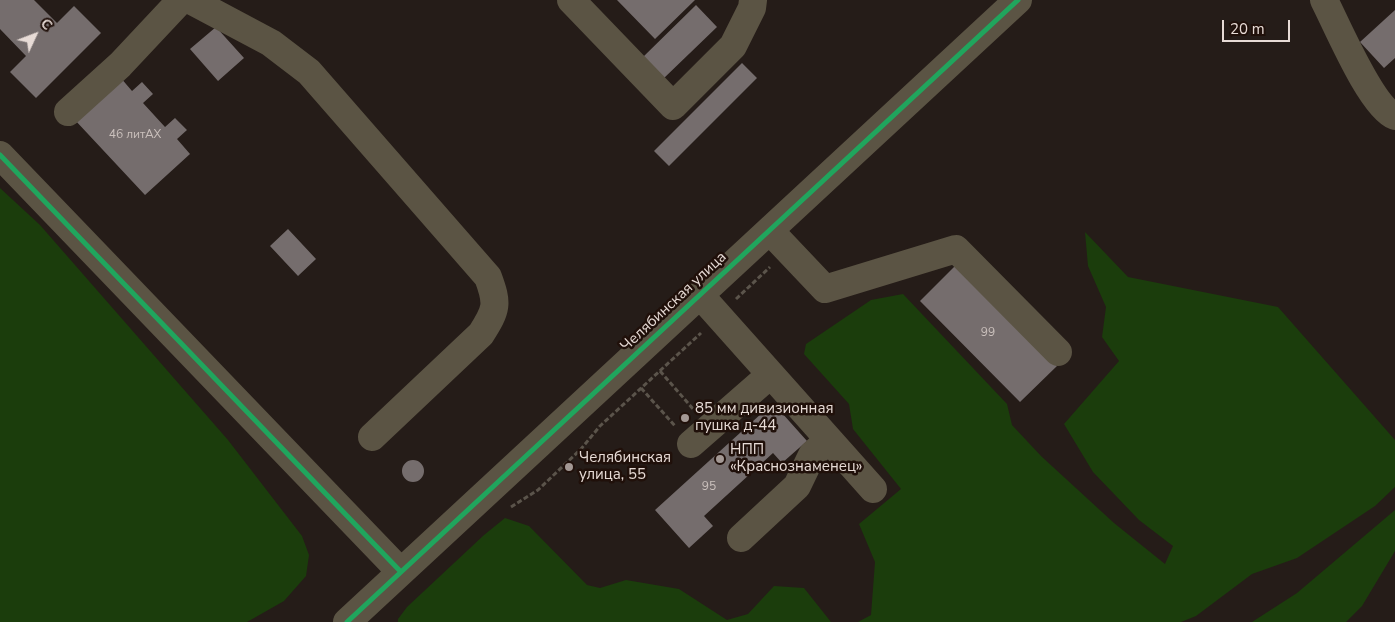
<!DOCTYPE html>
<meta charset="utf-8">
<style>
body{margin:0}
#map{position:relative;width:1395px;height:622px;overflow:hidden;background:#251c18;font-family:"Nunito Sans",sans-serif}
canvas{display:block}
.north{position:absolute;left:10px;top:10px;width:50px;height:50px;-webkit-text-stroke:4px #20100a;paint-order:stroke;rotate:47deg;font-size:14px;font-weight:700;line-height:20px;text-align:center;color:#e7dbd6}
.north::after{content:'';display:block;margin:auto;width:18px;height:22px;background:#e7dbd6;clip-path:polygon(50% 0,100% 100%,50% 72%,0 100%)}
.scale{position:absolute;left:1222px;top:20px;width:68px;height:22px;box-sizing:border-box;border:2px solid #e7dbd6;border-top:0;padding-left:6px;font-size:15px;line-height:18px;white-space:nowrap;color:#e7dbd6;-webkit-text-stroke:4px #20100a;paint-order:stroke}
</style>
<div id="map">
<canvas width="1395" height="622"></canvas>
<div class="north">С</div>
<div class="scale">20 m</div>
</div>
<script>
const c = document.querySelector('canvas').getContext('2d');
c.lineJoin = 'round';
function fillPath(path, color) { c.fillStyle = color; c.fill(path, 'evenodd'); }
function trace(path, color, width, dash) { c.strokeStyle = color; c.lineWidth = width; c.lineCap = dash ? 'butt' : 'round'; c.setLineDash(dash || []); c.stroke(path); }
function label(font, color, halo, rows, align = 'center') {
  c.font = font + ' "Nunito Sans",sans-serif'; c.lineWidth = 5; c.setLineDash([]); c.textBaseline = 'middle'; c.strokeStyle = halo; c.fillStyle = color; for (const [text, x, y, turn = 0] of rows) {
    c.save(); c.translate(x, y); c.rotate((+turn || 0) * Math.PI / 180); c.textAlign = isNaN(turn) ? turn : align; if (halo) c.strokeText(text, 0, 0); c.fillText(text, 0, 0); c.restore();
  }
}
fillPath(new Path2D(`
 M0,188L40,225L228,440L302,536L309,555L306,576L284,601L247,622H0Z
 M1085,232L1128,277L1278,307L1395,440V487L1375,506L1297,558L1252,574L1196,616L1181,622H858L871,615L875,562L859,524L901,489L853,429L849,404L804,354L806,344L871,300L903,294L1007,404L1012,425L1041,456L1114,523L1165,564L1173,546L1139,520L1093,472L1064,424L1119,361L1102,337L1106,307L1088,266Z
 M1395,510V551L1362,606L1346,622H1252L1297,593Z
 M505,518L529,526L587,585L600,588L626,580L679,589L727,620L748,614L774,586L804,588L831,622H398V619L407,607L484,535Z`), '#1b3d0c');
fillPath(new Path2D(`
 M0,0H34L57,23L74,6L101,33L36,98L10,72L26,56L0,29Z
 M617,0H695L655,39Z
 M696,5L717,27L663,79L643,57Z
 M1395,10V58L1384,68L1360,42Z
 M216,27L244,58L218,81L190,49Z
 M742,63L757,78L669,166L654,151Z
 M120,77L132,91L142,82L153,94L143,103L165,127L175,118L187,130L177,139L190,154L145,195L74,119Z
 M288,229L316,259L298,276L270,246Z
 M957,264L1057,366L1020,402L920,301Z
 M773,403L807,441L782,463L773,453L704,516L713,526L689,548L655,510Z
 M402 471a11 11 0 1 1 22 0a11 11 0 1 1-22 0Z`), '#756d6d');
trace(new Path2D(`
 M736,299L770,267
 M660,371L694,410
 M641,388L676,427
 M511,507L538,490L581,449L600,426L701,333`), '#5b544b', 3, [5, 2.5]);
trace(new Path2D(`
 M190,0L271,43L309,72L488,277C498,304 497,309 481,334L372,437
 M571,0L673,106L733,46L752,8L753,0
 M1324,0C1337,25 1371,107 1395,116
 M68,112L120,65L181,0
 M0,155L401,572
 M770,231L825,289L956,249L1058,352
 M700,295L873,489
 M691,444L770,375
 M741,538L797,486L812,455L828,440
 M347,622L1018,0`), '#5b5444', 28);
trace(new Path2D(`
 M0,155L401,572
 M347,622L1018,0`), '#20a55d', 5);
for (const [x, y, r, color] of [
 [685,418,5,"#a39894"],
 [720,459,5,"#a39894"],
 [569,467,5,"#a39894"]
]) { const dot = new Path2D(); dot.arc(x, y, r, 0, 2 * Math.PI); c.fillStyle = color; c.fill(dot); trace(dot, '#20100a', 2); }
label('12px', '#cac0bc', null, [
 ["46 литАХ",135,135],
 ["99",988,333],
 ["95",709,487]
]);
label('15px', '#e7dbd6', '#20100a', [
 ["Челябинская улица",674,302,-43]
]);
label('15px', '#e7dbd6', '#20100a', [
 ["85 мм дивизионная",695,409],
 ["пушка д-44",695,426],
 ["НПП",730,450],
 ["«Краснознаменец»",730,467],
 ["Челябинская",579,458],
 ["улица, 55",579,475]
], 'left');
</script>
